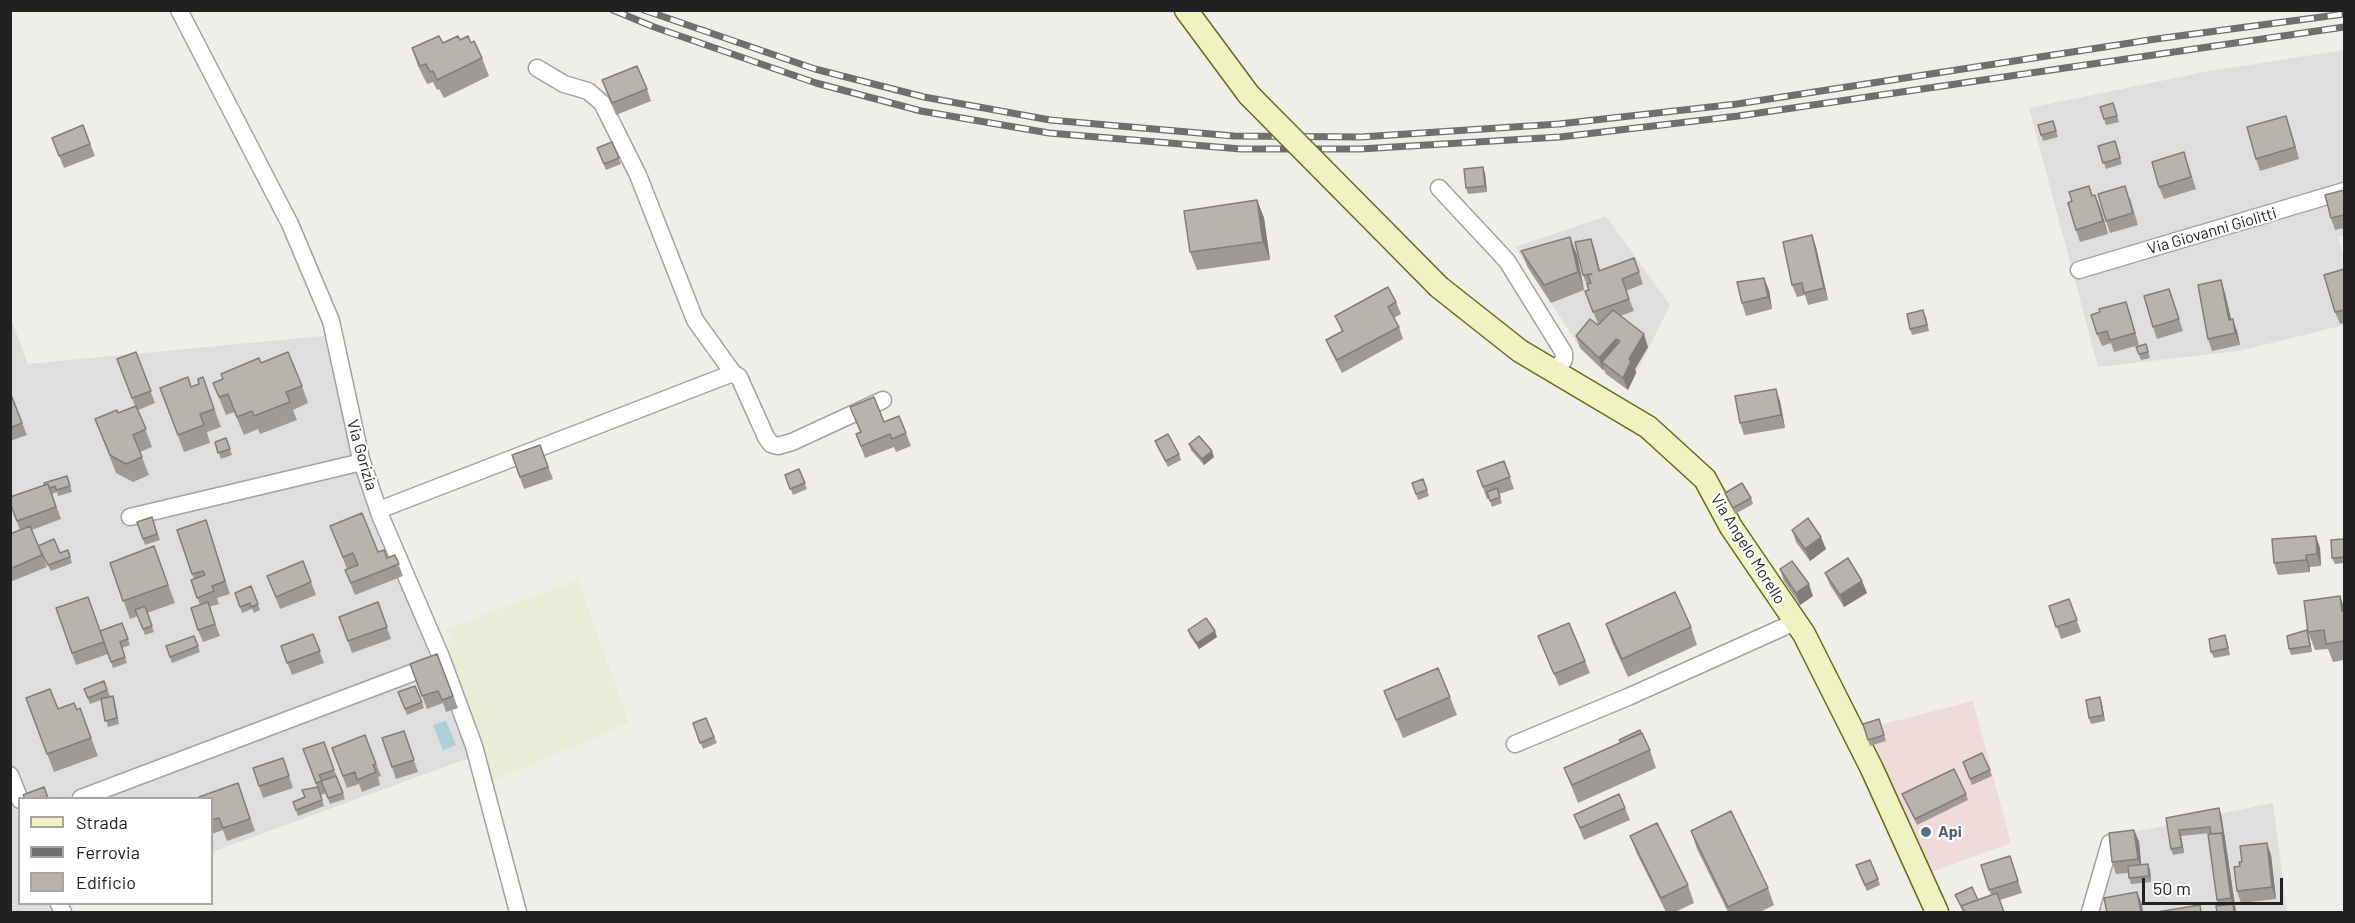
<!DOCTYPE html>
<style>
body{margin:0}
#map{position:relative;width:2355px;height:923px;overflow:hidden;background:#f0eee9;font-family:Barlow,sans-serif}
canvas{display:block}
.frame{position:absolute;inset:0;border:12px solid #212121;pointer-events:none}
.legend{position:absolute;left:18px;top:797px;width:195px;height:108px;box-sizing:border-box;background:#fff;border:2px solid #a6a6a6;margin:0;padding:8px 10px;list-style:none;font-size:18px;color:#212121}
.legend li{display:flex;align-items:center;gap:12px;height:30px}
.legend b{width:30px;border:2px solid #a6a6a6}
.scale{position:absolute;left:2142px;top:878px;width:141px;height:27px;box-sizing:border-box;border:3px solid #212121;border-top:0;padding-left:8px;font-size:18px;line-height:21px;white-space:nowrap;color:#212121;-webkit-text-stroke:4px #fff;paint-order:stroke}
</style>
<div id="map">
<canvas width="2355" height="923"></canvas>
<div class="frame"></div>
<ul class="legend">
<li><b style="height:8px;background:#eff3c4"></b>Strada</li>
<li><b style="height:8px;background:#6f6f6f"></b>Ferrovia</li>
<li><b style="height:16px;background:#b9b3ae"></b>Edificio</li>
</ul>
<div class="scale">50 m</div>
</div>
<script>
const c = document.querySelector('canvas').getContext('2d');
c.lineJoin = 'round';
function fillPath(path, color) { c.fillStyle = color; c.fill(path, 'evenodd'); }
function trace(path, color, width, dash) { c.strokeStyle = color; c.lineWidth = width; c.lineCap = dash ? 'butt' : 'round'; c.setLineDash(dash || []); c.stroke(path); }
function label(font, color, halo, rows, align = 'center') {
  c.font = font + ' Barlow,sans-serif'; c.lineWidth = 4.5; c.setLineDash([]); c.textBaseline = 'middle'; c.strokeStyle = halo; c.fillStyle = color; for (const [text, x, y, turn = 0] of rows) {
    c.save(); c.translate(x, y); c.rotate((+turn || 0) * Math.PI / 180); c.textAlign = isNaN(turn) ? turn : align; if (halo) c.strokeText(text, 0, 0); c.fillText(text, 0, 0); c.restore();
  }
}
fillPath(new Path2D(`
 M2344,50V236L2338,237L2344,257V325L2239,351L2098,367L2029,108L2204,72Z
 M1606,216L1670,305L1628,390L1606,374L1580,348L1515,247Z
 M10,316L28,364L333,335L362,462L477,755L212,852V798H20V904H70L61,907L63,912H11Z
 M2273,803L2287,912H2082L2105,838Z`), '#dfdede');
fillPath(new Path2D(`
 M1973,701L2011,843L1931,872L1860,730Z`), '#efdcda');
fillPath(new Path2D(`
 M578,580L629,723L484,785L441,657L451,640L446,629Z`), '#eaecd6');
fillPath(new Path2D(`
 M446,721L456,745L443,750L433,725Z`), '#aeced8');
const street = new Path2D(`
 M179,10L290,224L331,321L361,459L380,515L441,657L474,746L518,912
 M537,68L564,84L588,91L602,103L638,175L695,320L733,373
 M1439,188L1507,261L1564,353V360L1553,371
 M2079,270L2344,191
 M379,510L733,373L739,377L766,437L771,444L778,446L792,442L883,400
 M130,517L362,462
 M1515,744L1628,697L1795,622
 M10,775L20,800
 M81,798L433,665
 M59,904L63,912
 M2090,912L2110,843`);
const secondary = new Path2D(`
 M1186,10L1249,95
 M1439,287L1520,351L1648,427L1705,479L1731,527L1804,634L1872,769L1937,912`);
trace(street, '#a2a2a2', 19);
trace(secondary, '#626e12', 25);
trace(street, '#fff', 16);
trace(secondary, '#eff3c4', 22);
const rail = new Path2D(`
 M613,10L654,27L816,83L921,111L1049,133L1241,149H1360L1560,137L1738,116L2344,27
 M644,10L815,69L924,97L1050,120L1234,136L1361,137L1559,124L1737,104L2156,39L2344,14`);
trace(rail, '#6f6f6f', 7);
trace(rail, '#fff', 4.5, [14]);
const secondaryBridge = new Path2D(`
 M1249,95L1439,287`);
trace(secondaryBridge, '#626e12', 25, []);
trace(secondaryBridge, '#eff3c4', 22);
fillPath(new Path2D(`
 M460,40L471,43L482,58L489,76L444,98L439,89L437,90L433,82L427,84L418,66L412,48Z
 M602,80L647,89L651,101L616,115Z
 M2113,103L2119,122L2106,125L2100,107Z
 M2053,121L2058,137L2043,141L2038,125Z
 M83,125L95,156L64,168L52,138Z
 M2290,128L2299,159L2260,171L2256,159Z
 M2115,141L2122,164L2106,169L2098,146Z
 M612,142L621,164L606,170L597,148Z
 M2188,164L2196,189L2164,199L2159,187Z
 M1485,173L1487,192L1468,194L1466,188Z
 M2344,190V228L2335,230L2331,218Z
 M2093,195L2100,207L2108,234L2080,242L2076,230Z
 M2130,198L2138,225L2110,233L2106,221Z
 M1257,200L1264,218L1270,260L1197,270L1190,252Z
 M1812,235L1816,247L1828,300L1808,305L1805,295L1797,297L1792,285Z
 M1570,237L1577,255L1584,290L1551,303L1528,268L1521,251Z
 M1591,239L1595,251L1600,271L1634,258L1643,284L1626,291L1634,311L1620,316L1648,347L1635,369L1636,373L1628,390L1606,374L1604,369L1603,370L1580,348L1576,336L1600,324H1598L1585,291L1589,290L1583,275Z
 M2344,269V323L2340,324L2335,312Z
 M2169,289L2183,331L2157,339L2153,327Z
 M1769,290L1772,309L1746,316L1742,303Z
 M2225,293L2231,319L2237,331L2240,345L2212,351L2208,339Z
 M1396,302L1401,314L1394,318L1399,327L1403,339L1342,373L1331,352L1326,340L1342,332L1335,316Z
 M2126,302L2139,345L2114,352L2111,343L2102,346L2097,334L2100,312Z
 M1926,316L1929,331L1912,335L1910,329Z
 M2146,344L2150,358L2141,360L2136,347Z
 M136,352L155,403L138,410L152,447L140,452L149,475L133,482L116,473L95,419L118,413L135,406L117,359Z
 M261,363L302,386L308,403L293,410L297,420L260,434L258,429L244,435L234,412L226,415L213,383Z
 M203,377L221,427L207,432L210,443L184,452L160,388L191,387L199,384Z
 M10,392L27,435L10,441Z
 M1780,401L1785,428L1744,435L1740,423Z
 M850,407L884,422L906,433L911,446L896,452L894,447L865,458L856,434L860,432Z
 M226,438L232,455L221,459L215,442Z
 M1155,441L1179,454L1181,460L1168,467L1157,447Z
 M1189,444L1214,457L1204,465L1191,450Z
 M540,445L553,479L524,489L512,455Z
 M1504,461L1514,489L1499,494L1502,503L1492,507L1489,498L1487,499L1477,471Z
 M799,469L807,489L793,495L785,475Z
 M67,476L72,492L58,496L57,492L52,494L61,519L32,530L38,545L60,553L68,550L72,563L51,571L43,556L47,567L10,582V534L20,530L10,503L44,485Z
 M1423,479L1429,496L1418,500L1412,483Z
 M1725,493L1751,498L1753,504L1735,514L1727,499Z
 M152,517L160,540L145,545L137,522Z
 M206,520L230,594L217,598L219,604L209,607L220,636L203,642L198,630L200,605L191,580L194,579L192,574Z
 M330,526L387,558L395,555L403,576L355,595L345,570L347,569Z
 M1792,530L1826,549L1810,561L1796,542Z
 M2316,536L2320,548L2321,566L2310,567V572L2278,575L2274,563Z
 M2344,539V563L2335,564L2332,558Z
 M154,546L175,603L147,613L154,632L145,635L138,616L130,619L110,563Z
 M303,561L316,595L280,609L267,576Z
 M1780,569L1813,596L1800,605L1784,581Z
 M1825,573L1862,581L1867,593L1844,607L1830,585Z
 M251,586L260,610L254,613L252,609L242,613L235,593Z
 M2340,596L2344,607V660L2333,662L2328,649L2315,650L2308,632Z
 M2069,599L2081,632L2061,639L2049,606Z
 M378,602L391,639L352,653L339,617Z
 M56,608L100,631L122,623L130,645L122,648L127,663L113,668L108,654L76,665Z
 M1606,624L1691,627L1697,645L1628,677L1612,642Z
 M1188,630L1217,637L1199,649L1190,636Z
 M313,634L324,663L292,675L281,646Z
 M194,636L200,652L172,663L166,646Z
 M1538,636L1585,661L1590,673L1559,686Z
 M2309,636L2312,652L2291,655L2289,649Z
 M2227,641L2230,655L2214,658L2211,652Z
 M437,654L458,708L446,712L443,703L427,709L410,664Z
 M104,681L110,696L107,697L113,696L115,702L119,724L108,727L101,700L90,704L84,689Z
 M415,686L424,708L407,715L398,692Z
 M1384,691L1450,697L1457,715L1403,738Z
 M2100,697L2102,704L2105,721L2091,724L2089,718Z
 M26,698L58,709L77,710L80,708L98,756L54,772Z
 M706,718L717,743L703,749L693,723Z
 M1879,719L1886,741L1870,746L1863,724Z
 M404,731L418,772L396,779L392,767Z
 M365,735L381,776L378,777L380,785L362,792L359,784L347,788L332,748Z
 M324,742L345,799L330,804L325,791L326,793L321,795L324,806L298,816L293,802L304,797L317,787L303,749Z
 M1650,750L1656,768L1578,803L1564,768Z
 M1982,753L1992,776L1972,785L1963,762Z
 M283,758L293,788L263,798L253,768Z
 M238,783L255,831L227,841L223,830L212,834V798Z
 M1902,794H1966L1968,800L1917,825Z
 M1625,808L1630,820L1584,840L1574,815Z
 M2221,814L2226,845L2236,912H2217L2219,906L2217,900L2211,833L2181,836L2184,853L2173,855L2171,849L2166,818Z
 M2134,830L2139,842L2141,865L2150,870L2151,882L2131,884L2128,873L2116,874L2112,862Z
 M1691,831L1768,888L1774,905L1760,912H1728L1697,849Z
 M1630,836L1688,885L1694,903L1675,912H1666L1637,854Z
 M2271,855L2276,899L2241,903L2237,891L2240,866L2242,862Z
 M1981,865L2014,868L2022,893L2000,900L2004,912H1963L1958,901L1955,895L1978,900L1991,895Z
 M1858,872L1878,879L1880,885L1867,891Z`), '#9f9a96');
fillPath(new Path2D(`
 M2286,116L2290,128L2299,159L2295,147Z
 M1483,167L1485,173L1487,192L1485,186Z
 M2095,195L2100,207L2108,234L2103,221Z
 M1257,200L1264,218L1270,260L1263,242Z
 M1812,235L1816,247L1828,300L1824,288Z
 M1570,237L1577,255L1584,290L1578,272Z
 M1591,239L1595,251L1603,283L1599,271Z
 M1764,278L1769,290L1772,309L1768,297Z
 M2221,280L2225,293L2234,332L2229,320Z
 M2126,302L2130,314L2139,345L2135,333Z
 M2233,319L2237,331L2240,345L2235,333Z
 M1644,334L1648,347L1635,369L1636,373L1628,390L1623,378L1629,359Z
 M1616,339L1621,351L1602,362L1604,369L1603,370L1599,358Z
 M1776,389L1780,401L1785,428L1781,415Z
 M1212,451L1214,457L1204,465L1202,459Z
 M2316,536L2320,548L2321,566L2317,554Z
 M1821,537L1826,549L1810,561L1805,549Z
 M2306,555L2310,567V572L2306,560Z
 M1862,581L1867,593L1844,607L1840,595Z
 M1809,584L1813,596L1800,605L1796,593Z
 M2340,596L2344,607V617L2342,611Z
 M2307,630L2309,636L2312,652L2310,646Z
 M1215,631L1217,637L1199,649L1197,643Z
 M2100,697L2102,704L2105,721L2103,715Z
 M2219,808L2221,814L2226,845L2236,912H2234L2233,904L2231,898Z
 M2134,830L2139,842L2142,871L2138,859Z
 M2179,830L2181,836L2184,853L2182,847Z
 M2267,843L2271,855L2276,899L2272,887Z
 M2148,864L2150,870L2151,882L2149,876Z
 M2137,892L2142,904L2143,912H2141Z`), '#827d7a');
const building = new Path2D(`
 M439,36L443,43L458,36L460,40L468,36L471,43L474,41L482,58L437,80L433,71L430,72L426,64L420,66L412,48Z
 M637,66L647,89L612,103L602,80Z
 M2113,103L2117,116L2104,119L2100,107Z
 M2286,116L2295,147L2256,159L2247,127Z
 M2053,121L2056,131L2041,135L2038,125Z
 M83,125L90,144L59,156L52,138Z
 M2115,141L2120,158L2103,163L2098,146Z
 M612,142L619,158L604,164L597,148Z
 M2184,152L2191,177L2159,187L2152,162Z
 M1483,167L1485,186L1466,188L1464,169Z
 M2089,186L2092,196L2095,195L2103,221L2076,230L2068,203L2072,201L2069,192Z
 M2125,186L2133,213L2106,221L2098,194Z
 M2344,190V215L2331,218L2325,195Z
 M1257,200L1263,242L1190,252L1184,211Z
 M1812,235L1824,288L1804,293L1802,283L1792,285L1783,242Z
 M1570,237L1578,272L1544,285L1521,251Z
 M1591,239L1599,271L1634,258L1639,272L1622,279L1629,299L1593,312L1585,291L1589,290L1587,284L1591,283L1588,275L1592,274L1583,275L1575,242Z
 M2344,269V310L2335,312L2324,275Z
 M1764,278L1768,297L1742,303L1737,282Z
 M2221,280L2229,320L2233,319L2235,333L2208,339L2198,285Z
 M1388,287L1396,302L1388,307L1399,327L1337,360L1326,340L1343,331L1335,316Z
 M2169,289L2179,319L2153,327L2144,296Z
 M2126,302L2135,333L2110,340L2107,331L2097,334L2091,315L2100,312L2099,309Z
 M1613,310L1644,334L1629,359L1631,361L1623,378L1602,362L1620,341L1616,339L1599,358L1576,336L1590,319L1598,325Z
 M1923,310L1927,325L1910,329L1907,314Z
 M2146,344L2148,352L2139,354L2136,347Z
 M136,352L151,391L132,398L117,359Z
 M288,352L302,386L286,392L290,402L254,416L252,411L237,417L228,394L219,397L213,383L223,379L221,374L259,358L261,363Z
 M188,377L191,387L199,384L198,379L203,377L214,409L200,414L204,425L178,435L160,388Z
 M1776,389L1781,415L1740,423L1735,396Z
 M10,392L22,423L10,428Z
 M874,397L884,422L899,416L906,433L892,439L890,434L861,446L856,434L861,432L850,407Z
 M136,406L146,429L133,435L142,457L126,464L110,455L95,419L117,410L118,413Z
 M1168,434L1179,454L1166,461L1155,441Z
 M1199,436L1212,451L1202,459L1189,444Z
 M226,438L230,449L218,453L215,442Z
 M540,445L548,467L520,477L512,455Z
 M1504,461L1510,477L1483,487L1477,471Z
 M799,469L805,483L790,489L785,475Z
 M67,476L70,486L56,490L55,486L49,488L48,484L44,485V483Z
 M1423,479L1427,490L1416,494L1412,483Z
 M1742,483L1751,498L1733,508L1725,493Z
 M48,484L56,507L17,521L10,503V497Z
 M1497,488L1500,497L1490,501L1487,492Z
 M362,513L378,552L384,550L387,558L395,555L399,564L351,583L345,570L358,565L353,553L343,557L330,526Z
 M152,517L157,534L143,539L137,522Z
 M1808,518L1821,537L1805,549L1792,530Z
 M206,520L225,581L212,586L214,591L197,598L191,580L205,575L203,571L192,574L177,530Z
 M30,526L42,555L10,569V534Z
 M2316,536L2317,554L2306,555V560L2274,563L2272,539Z
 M54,539L60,553L68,550L70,557L48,565L38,546Z
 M2344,539V557L2332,558L2331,540Z
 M154,546L168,585L123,601L110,563Z
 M1848,558L1862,581L1840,595L1825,573Z
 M303,561L311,582L276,597L267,576Z
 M1792,561L1809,584L1796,593L1780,569Z
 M251,586L258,604L251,607L250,603L240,607L235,593Z
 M1675,592L1691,627L1622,659L1606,624Z
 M2340,596L2342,611H2344V641L2326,644L2324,630L2308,632L2304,601Z
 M88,597L104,642L72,653L56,608Z
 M2069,599L2077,620L2056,627L2049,606Z
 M208,602L215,624L198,630L191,608Z
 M378,602L387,627L348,641L339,617Z
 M145,606L152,626L143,629L135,610Z
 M1206,618L1215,631L1197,643L1188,630Z
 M122,623L128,639L120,642L125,657L111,662L100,631Z
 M1569,623L1585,661L1554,674L1538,636Z
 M2307,630L2310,646L2289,649L2287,636Z
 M313,634L320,651L287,663L281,646Z
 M2225,635L2228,648L2211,652L2209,639Z
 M194,636L198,646L170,657L166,646Z
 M437,654L453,696L442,700L438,691L422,696L410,664Z
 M1438,668L1450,697L1396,720L1384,691Z
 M104,681L107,690L88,698L84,689Z
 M415,686L422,702L405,709L398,692Z
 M50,689L58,709L74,703L77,710L80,708L91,738L47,754L26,698Z
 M113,696L117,718L105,721L101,699Z
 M2100,697L2103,715L2089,718L2086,700Z
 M706,718L714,737L700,743L693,723Z
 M1879,719L1884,735L1868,740L1863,724Z
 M1640,730L1641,733L1621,742L1619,740Z
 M404,731L414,760L392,767L382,738Z
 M1642,733L1650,750L1572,785L1564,768Z
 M365,735L376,764L373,765L376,772L357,780L355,772L343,776L332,748Z
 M324,742L334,770L319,775L322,781L316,783L303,749Z
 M1982,753L1990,770L1970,779L1963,762Z
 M283,758L289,776L259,786L253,768Z
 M1954,769L1966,794L1915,819L1902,794Z
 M336,776L343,793L328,798L321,781Z
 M238,783L250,819L223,828L219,818L212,820V798H199V797Z
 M44,787L48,798H25L23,795Z
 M318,787L322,800L296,810L293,802L305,797L302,790Z
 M1619,794L1625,808L1580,828L1574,815Z
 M2219,808L2224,839L2222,833L2211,834L2210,827L2179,830L2182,847L2171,849L2166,818Z
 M1731,811L1768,888L1728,907L1691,831Z
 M1657,823L1688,885L1661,898L1630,836Z
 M2134,830L2138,859L2112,862L2109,833Z
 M2222,833L2231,898L2217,900L2208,834Z
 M2267,843L2272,887L2237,891L2234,867L2240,866L2239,862H2242L2240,846Z
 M2010,856L2018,881L1989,890L1981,865Z
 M1870,860L1878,879L1865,885L1856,865Z
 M2148,864L2149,876L2129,878L2128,866Z
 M1972,887L1978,900L1961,906L1962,908L1955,895Z
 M2137,892L2141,912H2107L2104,898Z
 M1997,893L2004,912H1965L1961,906Z
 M2233,904L2234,912H2217L2216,906Z
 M2200,905L2201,912H2157Z`);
fillPath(building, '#b9b3ae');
trace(building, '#827d7a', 1.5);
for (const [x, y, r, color] of [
 [1926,832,6,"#5c6f8a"]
]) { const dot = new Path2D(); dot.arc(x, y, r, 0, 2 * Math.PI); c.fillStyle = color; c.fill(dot); trace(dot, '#fff', 2); }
label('16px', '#212121', '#fff', [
 ["Via Giovanni Giolitti",2212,231,-16],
 ["Via Gorizia",362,455,74],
 ["Via Angelo Morello",1748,549,58]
]);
label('bold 16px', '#4e5e75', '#fff', [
 ["Api",1938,832]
], 'left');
</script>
